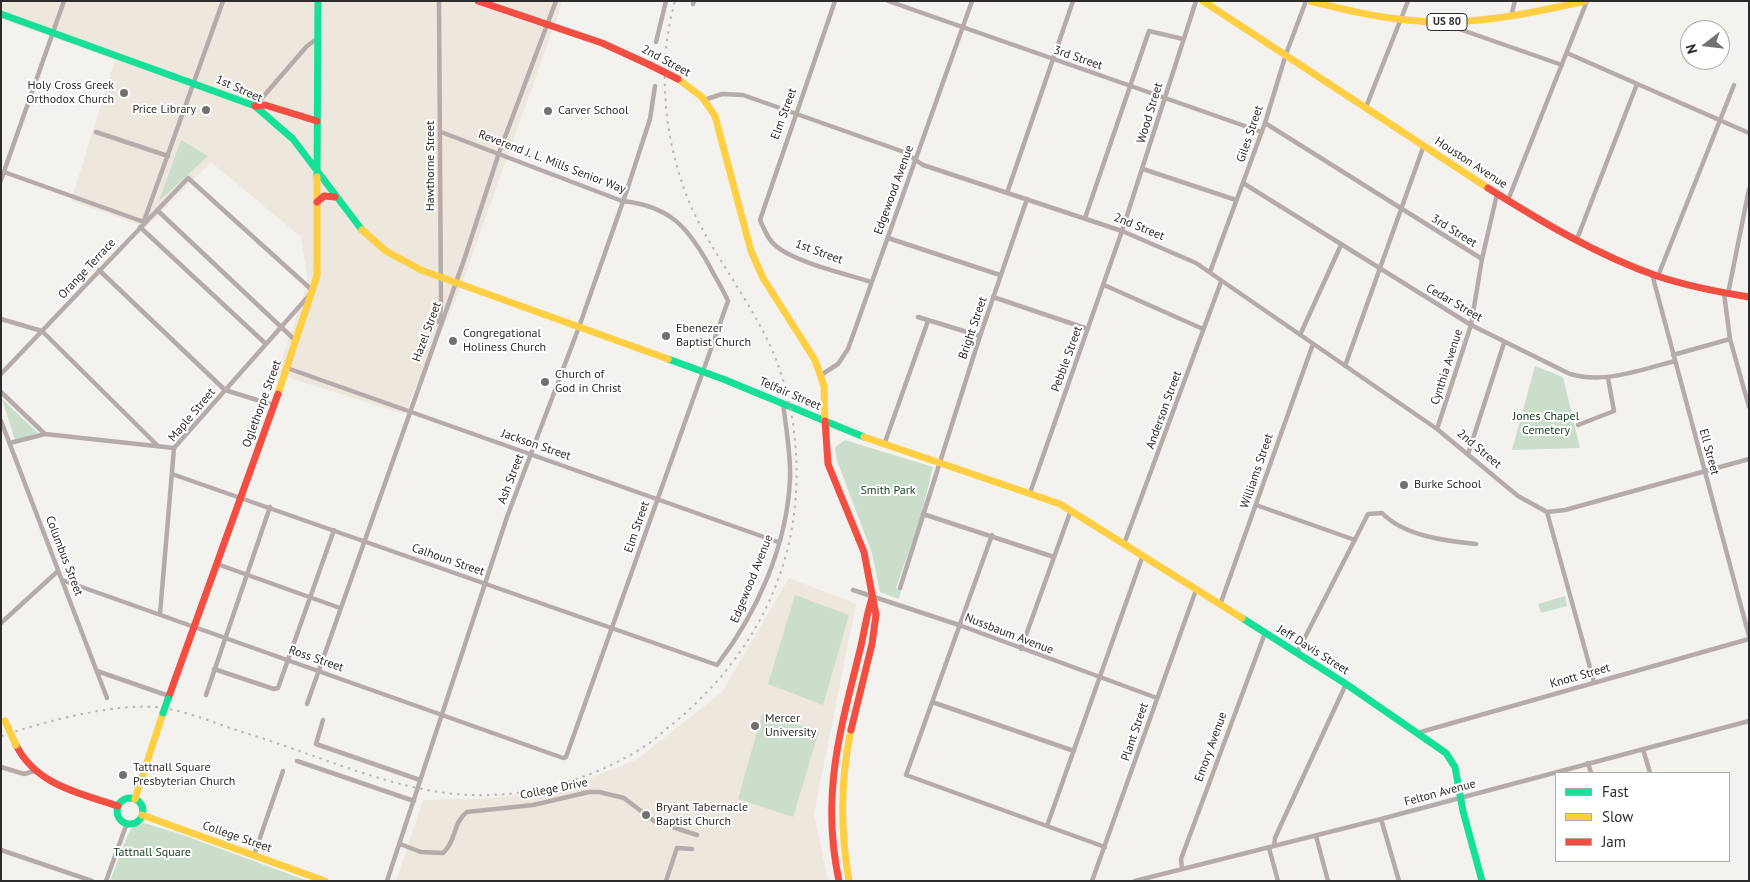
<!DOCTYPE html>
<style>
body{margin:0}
#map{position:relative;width:1750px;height:882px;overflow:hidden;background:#f4f2ef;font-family:"PT Sans",sans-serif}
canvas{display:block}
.frame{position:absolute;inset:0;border:2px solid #2e2c2a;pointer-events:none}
.legend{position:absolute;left:1555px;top:772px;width:175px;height:90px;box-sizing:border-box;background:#fff;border:1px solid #ababaa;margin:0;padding:6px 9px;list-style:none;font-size:15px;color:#2e2c2a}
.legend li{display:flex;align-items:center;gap:10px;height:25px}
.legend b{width:25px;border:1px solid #ababaa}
.north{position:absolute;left:1680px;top:20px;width:50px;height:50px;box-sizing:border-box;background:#fff;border:1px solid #ababaa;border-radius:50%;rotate:254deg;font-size:14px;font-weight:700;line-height:20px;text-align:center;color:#2e2c2a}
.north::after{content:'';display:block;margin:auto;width:18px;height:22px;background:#73716f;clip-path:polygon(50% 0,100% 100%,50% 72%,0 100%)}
</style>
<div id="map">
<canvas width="1750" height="882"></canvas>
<div class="frame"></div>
<ul class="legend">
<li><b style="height:6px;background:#16e098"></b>Fast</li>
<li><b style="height:6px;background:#ffcf43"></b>Slow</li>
<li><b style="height:6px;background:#f24e42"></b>Jam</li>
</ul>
<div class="north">N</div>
</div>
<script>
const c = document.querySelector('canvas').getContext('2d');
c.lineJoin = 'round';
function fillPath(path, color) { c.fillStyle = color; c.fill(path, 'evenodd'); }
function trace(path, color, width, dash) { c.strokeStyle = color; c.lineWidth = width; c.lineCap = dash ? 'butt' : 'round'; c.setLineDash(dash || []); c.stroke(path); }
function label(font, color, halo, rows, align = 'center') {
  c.font = font + ' "PT Sans",sans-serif'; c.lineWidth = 4; c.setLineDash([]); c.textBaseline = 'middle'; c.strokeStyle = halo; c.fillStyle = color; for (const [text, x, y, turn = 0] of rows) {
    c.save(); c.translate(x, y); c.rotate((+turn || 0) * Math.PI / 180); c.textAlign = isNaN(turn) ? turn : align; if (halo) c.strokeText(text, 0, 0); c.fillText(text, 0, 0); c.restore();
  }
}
fillPath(new Path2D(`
 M1,1H563L459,292L404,414L277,374L308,282L301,237L211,162L146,227L71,201L115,60L1,19Z
 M789,578L856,604L814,814L828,881H396L423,800L494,798L565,788L636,760L722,692Z`), '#ede7de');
fillPath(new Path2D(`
 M181,140L208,156L159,201Z
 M1535,366L1563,377L1580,448L1512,450Z
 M2,399L38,433L15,440Z
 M845,440L933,467L920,520L896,588L901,590L899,599L880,592L872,553L837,461L835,447Z
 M795,595L849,615L823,705L768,684Z
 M1565,596L1567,606L1541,613L1538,604Z
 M762,714L819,731L793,817L738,799Z
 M144,823L183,835L308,881H110L128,834L132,828Z`), '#cbdecb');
trace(new Path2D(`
 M835,1L760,220C764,229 768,240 776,246C794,262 847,274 871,282
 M888,1L1262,132
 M693,4L694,1
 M1511,16L1515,1
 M1445,24L1562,65
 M656,42L666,1
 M1567,53L1749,133
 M704,100L722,94L743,95L904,152L923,165L1122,231L1196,263L1437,429L1518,496L1547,512L1565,510L1749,459
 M255,106L307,46L318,38
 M1366,107L1408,1
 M1265,123L1482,259
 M96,132L168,156
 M1143,169L1236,200
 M4,172L144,222
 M1,180L64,1
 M1243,183L1471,325L1570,374C1605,384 1640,370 1675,361
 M1007,193L1073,1
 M1508,200L1587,1
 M157,210L296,341
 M1085,218L1149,31L1183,39
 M144,221L223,1
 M140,227L266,344
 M888,238L1000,275
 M1577,239L1637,84
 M99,270L225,390L273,405
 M1210,272L1265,123L1286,54L1306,1
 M1652,274L1749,636
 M1658,276L1734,85
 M1104,285L1203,329
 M1724,293L1730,339L1749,407
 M1728,294L1749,189
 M993,297L1088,329
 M918,317L980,336
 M1,319L42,331L158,446
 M439,322L441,306L439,1
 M1300,335L1341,245
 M1673,355L1730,339
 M1345,366L1424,145
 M287,368L778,542
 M1,374L188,178L313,291L174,448L160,614
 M821,375L838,364L848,349L972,1
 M1,392L45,434
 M1,421L107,698
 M1578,425L1614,411L1608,378
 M1437,429L1471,325L1482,259L1497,194
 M10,443L45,434L174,448
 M884,445L928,321
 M1468,454L1504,343
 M172,474L717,665C757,613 787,546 790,479C791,455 786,428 783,403
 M1030,493L1122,231L1196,1
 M1256,505L1355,540
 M1547,512L1594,682
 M923,514L1054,557
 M992,535L906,775L1105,847
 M1124,544L1221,282
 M217,564L340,608
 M62,580L563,758L566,757L728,301C723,289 716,279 710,267C688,227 670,206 622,201L441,132
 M900,588L980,336L1027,199
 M853,590L959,625L1157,698
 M1220,605L1313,344
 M1,623L58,571
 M1021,649L1071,510
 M1297,653L1368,514L1382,513C1404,536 1446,541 1476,544
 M214,669L274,689L278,688L334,530
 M97,671L169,696
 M206,695L270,507
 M932,702L1074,751
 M307,704L465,257L499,153L556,1
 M323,720L316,744L420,780
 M1417,733L1749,639
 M1643,749L1650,773
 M297,761L414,801
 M1588,763L1591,773
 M1,767L24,774L34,771
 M1381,819L1399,881
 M1047,826L1143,555
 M1316,836L1328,881
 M400,844L421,852L443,853C456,842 453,822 467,812L533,805L589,792H599L624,798L654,821L697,835
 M1274,846L1275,838L1285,816L1346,684
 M1269,848L1278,881
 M1,850L92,881
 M254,855L283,771
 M1182,869L1181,859L1265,633
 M106,881L127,823
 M387,881L507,517L579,327L626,193L650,119L655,86
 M666,881L677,848L692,849
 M1092,881L1196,590
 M1135,881L1381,819L1749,721`), '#b6abab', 4.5);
trace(new Path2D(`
 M1,14L255,106L293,139L362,230
 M317,177L318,1
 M668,359L723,379L864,437
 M1242,618L1346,684L1446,753L1455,767L1463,811L1482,881
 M117 811a13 13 0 1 1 26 0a13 13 0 1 1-26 0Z`), '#16e098', 7);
trace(new Path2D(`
 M1203,1L1488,188
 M1310,1C1342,9 1374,17 1407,20C1467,27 1527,14 1585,1
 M678,79L702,97L715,116L751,251L763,278L815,360L824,386L825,421
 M362,230L386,251L421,270L668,359
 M278,394L317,276V177
 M864,437L1060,504L1242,618
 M135,799L163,713
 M142,815L325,881
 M849,881C840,829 840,781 851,730`), '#ffcf43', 7);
trace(new Path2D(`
 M478,1L602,43L650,65
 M255,106L265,105L317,121
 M1488,188C1542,222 1597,255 1657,276C1687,286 1718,292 1749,297
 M317,202L324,196L335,197
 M825,421L828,464L864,552L876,615L872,644L851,730
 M168,699L278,394
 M16,745C36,785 79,793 118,806
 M839,881C821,797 839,735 859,654C864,635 866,616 872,598`), '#f24e42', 7);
trace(new Path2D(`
 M1,736C43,722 120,701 163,708C190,712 217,724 242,732C314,753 399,794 474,795C532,797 596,778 645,746C655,740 664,730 674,723C731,675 772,616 789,543C804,476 797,399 766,337C746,297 719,261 698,221C665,156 655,71 675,1`), '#bcb6b4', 2, [2.5, 5]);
trace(new Path2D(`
 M163,713L168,699`), '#16e098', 7);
trace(new Path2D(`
 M5,721L16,745`), '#ffcf43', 7);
trace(new Path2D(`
 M650,65L678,79`), '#f24e42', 7);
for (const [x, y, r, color] of [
 [124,93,5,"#73716f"],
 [206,110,5,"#73716f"],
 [548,111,5,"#73716f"],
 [666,336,5,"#73716f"],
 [453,341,5,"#73716f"],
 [545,382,5,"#73716f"],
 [1404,485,5,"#73716f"],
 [755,726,5,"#73716f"],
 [123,775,5,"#73716f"],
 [646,815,5,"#73716f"]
]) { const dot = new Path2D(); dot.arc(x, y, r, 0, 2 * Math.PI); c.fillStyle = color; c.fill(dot); trace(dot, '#fff', 2); }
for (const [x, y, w] of [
 [1447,22,40]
]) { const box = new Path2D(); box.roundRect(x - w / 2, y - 8.5, w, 17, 4); c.fillStyle = '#fff'; c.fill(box); trace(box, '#2e2c2a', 1); }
label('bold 11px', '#2e2c2a', null, [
 ["US 80",1447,22]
]);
label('12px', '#2e2c2a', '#fff', [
 ["3rd Street",1078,58,19],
 ["2nd Street",666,61,28],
 ["1st Street",239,89,24],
 ["Wood Street",1150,113,-73],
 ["Elm Street",784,114,-70],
 ["Giles Street",1250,134,-71],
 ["Reverend J. L. Mills Senior Way",552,162,21],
 ["Houston Avenue",1471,163,33],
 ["Hawthorne Street",431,166,-90],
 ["Edgewood Avenue",894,190,-70],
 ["2nd Street",1139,227,22],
 ["3rd Street",1454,231,32],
 ["1st Street",819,252,20],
 ["Orange Terrace",87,269,-47],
 ["Cedar Street",1454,303,30],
 ["Bright Street",973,328,-71],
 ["Hazel Street",427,332,-70],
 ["Pebble Street",1067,359,-70],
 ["Cynthia Avenue",1447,367,-72],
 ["Telfair Street",790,394,23],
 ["Oglethorpe Street",262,404,-70],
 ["Anderson Street",1164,410,-70],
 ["Maple Street",192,415,-50],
 ["Jackson Street",536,445,19],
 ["2nd Street",1479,449,40],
 ["Ell Street",1709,452,75],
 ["Williams Street",1257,471,-71],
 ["Ash Street",511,479,-69],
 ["Elm Street",637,527,-71],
 ["Columbus Street",64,556,69],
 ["Calhoun Street",448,560,19],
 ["Edgewood Avenue",752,579,-68],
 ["Nussbaum Avenue",1009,634,21],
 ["Jeff Davis Street",1313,650,32],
 ["Ross Street",316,659,19],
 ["Knott Street",1580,676,-16],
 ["Plant Street",1135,732,-71],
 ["Emory Avenue",1211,747,-70],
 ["College Drive",554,789,-11],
 ["Felton Avenue",1440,793,-15],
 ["College Street",237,837,19]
]);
label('12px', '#2e2c2a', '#fff', [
 ["Holy Cross Greek",114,86,"right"],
 ["Orthodox Church",114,100,"right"],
 ["Price Library",196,110,"right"],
 ["Carver School",558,111],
 ["Ebenezer",676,329],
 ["Baptist Church",676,343],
 ["Congregational",463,334],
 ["Holiness Church",463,348],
 ["Church of",555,375],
 ["God in Christ",555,389],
 ["Burke School",1414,485],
 ["Mercer",765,719],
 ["University",765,733],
 ["Tattnall Square",133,768],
 ["Presbyterian Church",133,782],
 ["Bryant Tabernacle",656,808],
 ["Baptist Church",656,822]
], 'left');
label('12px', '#103919', '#fff', [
 ["Jones Chapel",1546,417],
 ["Cemetery",1546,431],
 ["Smith Park",888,491],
 ["Tattnall Square",152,853]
]);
</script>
